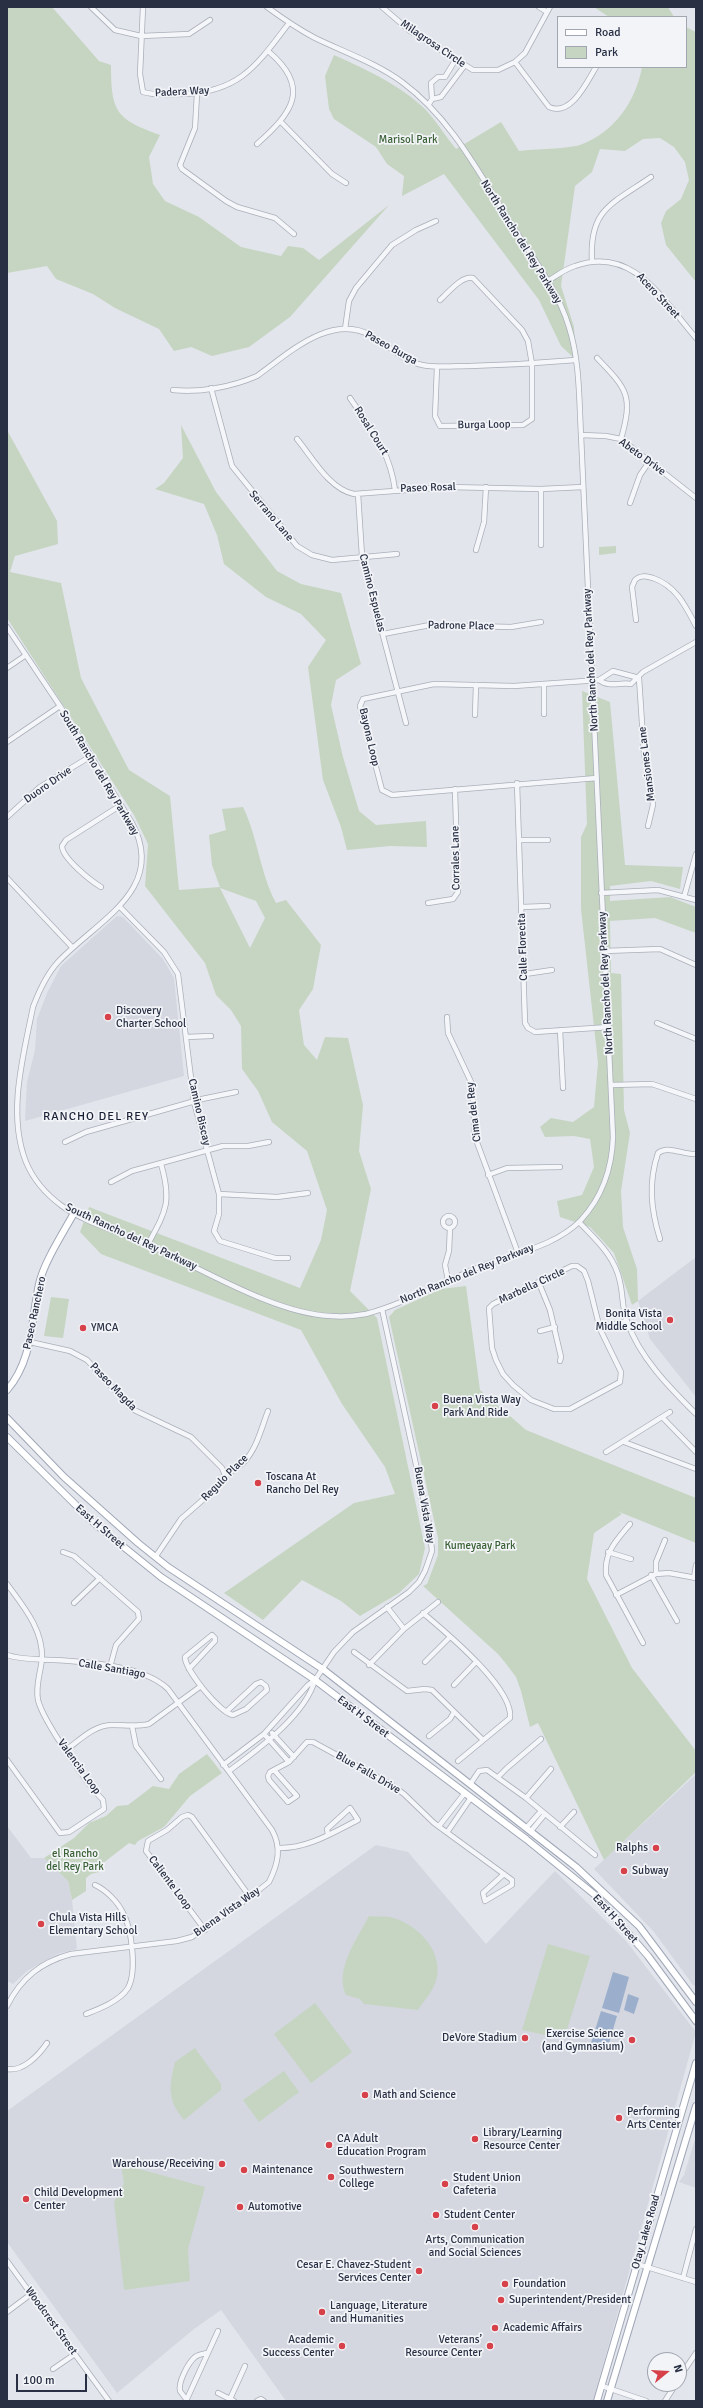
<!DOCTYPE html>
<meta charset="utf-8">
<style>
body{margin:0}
#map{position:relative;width:703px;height:2408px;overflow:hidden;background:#e2e5eb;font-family:Signika,sans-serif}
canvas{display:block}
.frame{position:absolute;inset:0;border:8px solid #293044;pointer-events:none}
.legend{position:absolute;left:557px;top:16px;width:130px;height:52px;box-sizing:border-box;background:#f2f4f8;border:1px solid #a2a6b0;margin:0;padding:5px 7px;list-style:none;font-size:12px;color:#293044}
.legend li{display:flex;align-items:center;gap:8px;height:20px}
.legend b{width:20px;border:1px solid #a2a6b0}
.north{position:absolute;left:647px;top:2352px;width:40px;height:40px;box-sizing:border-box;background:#f2f4f8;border:1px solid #a2a6b0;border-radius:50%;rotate:72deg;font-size:11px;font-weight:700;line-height:16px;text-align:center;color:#293044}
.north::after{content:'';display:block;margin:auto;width:14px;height:18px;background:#d6414a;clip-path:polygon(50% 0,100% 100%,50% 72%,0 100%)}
.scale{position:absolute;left:16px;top:2374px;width:71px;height:18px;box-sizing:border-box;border:2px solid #293044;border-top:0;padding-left:5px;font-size:12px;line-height:14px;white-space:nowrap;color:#293044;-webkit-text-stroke:3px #f2f4f8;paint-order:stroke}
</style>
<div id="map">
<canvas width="703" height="2408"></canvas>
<div class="frame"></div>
<ul class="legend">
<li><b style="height:5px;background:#fff"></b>Road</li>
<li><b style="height:11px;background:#c6d5c2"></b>Park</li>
</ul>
<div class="north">N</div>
<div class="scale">100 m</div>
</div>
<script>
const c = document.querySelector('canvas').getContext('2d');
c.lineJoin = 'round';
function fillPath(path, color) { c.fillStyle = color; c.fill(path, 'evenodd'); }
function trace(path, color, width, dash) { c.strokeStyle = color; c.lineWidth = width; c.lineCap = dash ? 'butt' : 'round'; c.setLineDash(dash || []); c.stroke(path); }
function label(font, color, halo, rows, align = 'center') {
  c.font = font + ' Signika,sans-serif'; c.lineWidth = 3.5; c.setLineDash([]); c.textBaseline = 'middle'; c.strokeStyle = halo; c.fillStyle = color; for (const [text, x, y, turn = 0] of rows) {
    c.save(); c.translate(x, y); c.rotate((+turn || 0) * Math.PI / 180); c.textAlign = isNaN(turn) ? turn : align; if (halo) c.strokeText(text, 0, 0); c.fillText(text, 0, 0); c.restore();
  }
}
fillPath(new Path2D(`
 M117,916L123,917L163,959L174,978L184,1076L25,1121L27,1082L35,1050L37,1019L47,993L61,966Z
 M696,1257V1397L650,1339L638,1301Z
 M696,1774V1986L693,1985L654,1932L594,1869Z
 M7,1826L31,1858H44L68,1881L72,1900L77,1949L57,1954L27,1971L13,1984L7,1981Z
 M376,1845L408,1852L486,1944L555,1871L626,1941L696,2032L593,2401H286L221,2310L194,2329L117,2393L7,2242V2111Z
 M696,2136V2188L679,2182L684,2175Z`), '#d4d7e0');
fillPath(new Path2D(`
 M7,7H52L99,61L111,65C111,112 116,119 160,135L149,157L153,184L165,201L199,217L241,247L281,256L288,246L303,248L319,260L389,205L290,317L249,347L212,356L191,347L174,351L159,329L115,308L93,294L56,279L47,266L7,273Z
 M594,7H668L674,17H609Z
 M686,27L696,32V282L666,245L661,223L666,211L681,199L689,180L685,162L674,147L660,138L643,139L625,151L600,149L592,172L575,186L561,286L574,327L576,360L561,346L539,300L444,174L402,196L404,176L387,164L376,147L334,119L329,109L325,76L334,55C367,70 399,84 426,110C437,122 446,137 456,149L501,122L519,151C535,149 566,149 580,145C614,133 636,101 642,67H686Z
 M181,425L216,492L277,571L301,584L341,593L361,664L336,680L331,705L343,757L359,811L376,825L426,821L427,847L390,846L347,850L341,827L323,780L308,667L326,640L301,614L266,597L224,564L217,535L204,504L155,489L164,483L183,458Z
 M7,430L57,521L58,544L15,556L10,572L61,583L81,678L129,770L170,796L179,890L220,887L212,865L209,835L226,830L222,809L243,807C258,838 260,873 276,903L286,900L321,945L313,989L299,1010L304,1045L317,1060L325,1037L348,1038L363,1105L359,1151L371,1189L350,1291L377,1318L425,1548L419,1574L399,1593L360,1616L341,1601L302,1580L263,1620L224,1593L354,1503L395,1494L385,1467L342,1404L301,1330L101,1254L80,1232L89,1207L300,1288L321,1240L327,1210L307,1151L272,1122L258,1091L242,1069L241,1026L231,1010L216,995L205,963L145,886L148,844L134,815L7,618ZM220,888L256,901L265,918L250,948Z
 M616,546V553L599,555V547Z
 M582,691L610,702L625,865L683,867L680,889L651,881L610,886V901L670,897L696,907V933L655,918L610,921L611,973L621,974L624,1110L630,1133L621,1191L623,1227L637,1269L638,1301L632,1305L614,1253L590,1227L560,1217L557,1201L582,1195L594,1167L590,1139L574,1136L545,1137L540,1127L551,1118L573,1122L594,1107L598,1063L581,909V837L587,824Z
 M466,1286L480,1390L526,1430L696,1498V1543L617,1511L622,1514L594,1533L587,1579L632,1668L696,1751V1772L604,1860L538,1723L530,1727L521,1691L516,1677L507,1665L498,1654L423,1586L427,1584L438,1555V1538L389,1317L395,1310L441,1289Z
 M51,1297L69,1299L63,1338L44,1336Z
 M207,1754L222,1773L190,1796L164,1827L138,1841L135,1845L129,1843L98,1867L99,1872L91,1874L86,1878V1891L72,1900L68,1881L44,1858L74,1838L89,1823L106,1816L117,1806L128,1805L153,1786L169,1789L179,1774Z
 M369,1916C376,1917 384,1916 390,1917C417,1923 445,1952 436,1981C433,1991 423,2002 418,2010L364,2004L360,1999L346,1995C334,1970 357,1939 369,1916Z
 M548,1944L590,1956L564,2039L522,2030Z
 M315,2003L352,2052L311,2083L274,2034Z
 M195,2048L221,2084V2090L184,2120C167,2100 169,2086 175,2062Z
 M284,2071L299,2092L259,2122L243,2100Z
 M121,2164L205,2187L188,2249L190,2281L124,2290L114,2202L124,2184Z`), '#c6d5c2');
fillPath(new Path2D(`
 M613,1972L629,1977L619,2013L602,2008Z
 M628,1994L639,1998L634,2014L624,2010Z
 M601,2011L617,2016L607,2050L590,2046Z`), '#9bafcd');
const minor = new Path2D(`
 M91,7L115,30L141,36L189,34L210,20
 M143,7L140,74L143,92C156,96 169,94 183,94C240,92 257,65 289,23
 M382,7L410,31L473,70H498L515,62L525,53L550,7
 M539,7L547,12
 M515,62L549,107C571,117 587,82 596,67
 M197,94L195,128L180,165L182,169L226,201L237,207L275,218L294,234
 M432,99L441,97L465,65
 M429,104L432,99L431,83L438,77H445L456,59
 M281,122L332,174L346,183
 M257,144C292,113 312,88 268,51
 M592,261C589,209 612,204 651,177
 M548,281C556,276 565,269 575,266C633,245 663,300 696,338
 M345,329L349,301L356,288L392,245L416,230L436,221
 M597,358C628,390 633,396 621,439
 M437,367L435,416L440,426L523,425L532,419V364L528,341L522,330L473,278C461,276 449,292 440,300
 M211,388L232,466L297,546L312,555L332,560L397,554
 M173,390C199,393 232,387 257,376C288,354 331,312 372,336C388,345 403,361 422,365C438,368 454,366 470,366C506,365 541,363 576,360
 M350,398C371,429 390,451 395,490
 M581,435L606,436L621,439L696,498
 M297,439C312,457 329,489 354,494L447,487L541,489L583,487
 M541,489V545
 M358,494L362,556L406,723
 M630,503L640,475L649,462
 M476,550L484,522L486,487
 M636,620L632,587L635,580C640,575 646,576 653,578C676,586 685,605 696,626
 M7,627L60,706L132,823C168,890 96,921 58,962C46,975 39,991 33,1007C23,1057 7,1114 26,1162C33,1179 47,1195 62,1206C87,1224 121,1232 149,1245C201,1268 275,1314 331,1316C342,1317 355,1316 366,1314C403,1304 439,1284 475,1269C509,1254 554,1248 581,1220C603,1196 612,1168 613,1137L581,435C579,400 580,362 569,327C558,291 534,259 513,227C480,175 452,119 402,82C376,63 344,52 315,38C298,29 282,18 267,7
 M383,634L430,625L511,627L541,622
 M7,668L26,655
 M639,678L644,753L652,796L653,805L648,826
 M599,680C609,688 620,682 631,684L643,672L696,642
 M544,685V714
 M475,715L476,685
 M7,742L60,706
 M597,778L392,795L382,790L360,706L363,699L434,684L514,686L599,680L613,671L639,678
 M517,783L525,1023L528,1028L535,1032L609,1027
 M7,817L40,787L91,756
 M520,840H548
 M7,878L72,947
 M101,887C91,881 62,858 62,846L66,840L121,805
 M601,893L658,890L696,900
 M684,897L696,854
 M428,903L453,899L458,892L455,789
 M120,907L164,952L178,974L194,1102L219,1194V1214L214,1231L220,1241L275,1258H288
 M522,907L548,906
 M604,951L660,949L696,965
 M525,974L552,970
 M447,1017L448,1033L472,1084L475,1137L518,1253
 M657,1023L696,1039
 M560,1030L563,1088
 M186,1037L211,1036
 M611,1085L652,1084L696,1099
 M65,1142L86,1132L202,1099L236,1092
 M488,1175L507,1168L560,1167
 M111,1182L132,1171L223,1146H248L269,1142
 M219,1194L277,1197L308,1193
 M443 1222a6 6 0 1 1 12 0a6 6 0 1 1-12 0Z
 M579,1222C596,1240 615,1256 620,1282C623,1294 622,1309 627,1321C639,1357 670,1388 696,1414
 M660,1239C651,1210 648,1183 658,1153C669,1145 683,1155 696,1154
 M148,1244C166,1211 172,1202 161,1164
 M572,1266H577L584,1271L588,1281L600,1329L621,1372L620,1382L570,1409H554L531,1400L513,1385L503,1374L496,1360L492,1348L489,1308L493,1304Z
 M448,1280L445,1265L449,1251L450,1228
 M539,1283L550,1310L561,1357L560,1361
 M600,1329L626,1321
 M540,1331L555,1327
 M30,1342L70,1351L87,1360L132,1409L191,1437L222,1468L225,1475
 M663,1418L696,1452
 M624,1442L696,1469
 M606,1452L670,1412
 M630,1524C616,1541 604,1552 606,1575L643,1643
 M63,1552L74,1556L138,1612L139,1619L116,1645L110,1667
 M608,1552L631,1559
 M156,1556L181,1519L222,1483C226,1472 236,1470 244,1462C257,1448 261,1429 268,1411
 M656,1574V1562L665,1540
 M651,1575L677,1621
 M694,1578L696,1565
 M7,1584C23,1606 43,1629 42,1658C41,1672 35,1685 38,1700C43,1721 87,1784 103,1800L104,1809L69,1832L60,1833L7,1760
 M616,1595L656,1574L669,1573L696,1578
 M74,1603L100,1578
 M387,1607L404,1629
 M423,1613C444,1631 514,1688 510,1718L458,1761
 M354,1652L407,1691L425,1689L432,1690L483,1740
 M7,1655C22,1660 38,1659 53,1660C87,1662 143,1665 168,1689L272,1830C282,1848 278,1864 269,1882L250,1897L192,1937L177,1941L71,1954C41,1962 21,1978 7,2006
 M425,1662L450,1637
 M369,1665L404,1629L438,1602
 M189,1669L215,1641V1638L212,1635L185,1657C185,1670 220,1713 233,1715L246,1709L267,1690L266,1686L261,1682L256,1684L226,1712
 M454,1685L476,1662
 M132,1726L136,1746L161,1779
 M272,1733L294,1757
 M264,1734L289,1762
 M429,1736L450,1719L454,1712
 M66,1750C80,1740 94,1725 112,1725C125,1725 136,1727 149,1724L201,1686
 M223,1765L264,1734L308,1685L315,1680L334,1652L353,1632L409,1592L419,1582L425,1571L432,1551L429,1524L382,1309
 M274,1770L297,1796L288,1802L269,1780L268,1776L270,1772L289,1762L307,1742H313L390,1784L404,1794L434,1823L512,1880V1885L485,1901L483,1893L504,1874
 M229,1771C257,1750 305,1716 315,1680
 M498,1777L507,1768L541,1739
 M471,1783L479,1771L487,1770L526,1798L595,1855
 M526,1798L551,1769
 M439,1826L464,1794
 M527,1827L541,1811
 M560,1827L574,1812
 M448,1831L470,1799
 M531,1831L545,1814
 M278,1848C307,1849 332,1833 358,1820L350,1808L327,1829L328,1835
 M205,1930L146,1851L148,1841L167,1830L182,1817L188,1815L192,1817L250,1897
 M86,2014C99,2009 120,2001 128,1988C137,1972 132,1929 123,1913C118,1902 106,1890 95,1885
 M7,2069C23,2072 39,2055 47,2043
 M7,2261L109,2401
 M637,2264L696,2282
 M683,2278L696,2229
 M7,2312L31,2294
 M53,2369L75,2354
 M679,2378L696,2353
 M602,2386L646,2401
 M218,2393L230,2399
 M186,2399L180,2391C178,2382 188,2363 195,2357C199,2354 203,2354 207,2353
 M186,2401L218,2331
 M234,2401L230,2399L245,2366
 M257,2401L261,2399L264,2401
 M665,2401L676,2384`);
const major = new Path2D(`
 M7,1390C33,1360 31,1321 39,1284C44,1262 63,1233 74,1213
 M7,1418L64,1477L138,1543L168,1567L324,1670L576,1867L639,1926L696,2002
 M7,1437L94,1523L161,1577L315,1680L526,1839L595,1895L648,1956L696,2021
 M597,2401L696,2063
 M607,2401L696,2106`);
trace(minor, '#aaafb9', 6);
trace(major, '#a0a7b7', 8);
trace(minor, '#f5f6f9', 4.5);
trace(major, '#fff', 6);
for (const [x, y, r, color] of [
 [108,1017,4,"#d6414a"],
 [670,1320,4,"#d6414a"],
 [83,1328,4,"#d6414a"],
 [435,1406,4,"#d6414a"],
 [258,1483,4,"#d6414a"],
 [656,1848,4,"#d6414a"],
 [624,1871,4,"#d6414a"],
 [41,1924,4,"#d6414a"],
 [525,2038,4,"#d6414a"],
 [632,2040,4,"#d6414a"],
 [365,2095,4,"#d6414a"],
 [619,2118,4,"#d6414a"],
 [475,2139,4,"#d6414a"],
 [329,2145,4,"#d6414a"],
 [222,2164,4,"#d6414a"],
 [244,2170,4,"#d6414a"],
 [331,2177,4,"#d6414a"],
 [445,2184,4,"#d6414a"],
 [26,2199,4,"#d6414a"],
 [240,2207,4,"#d6414a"],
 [436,2215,4,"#d6414a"],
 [475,2227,4,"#d6414a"],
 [419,2271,4,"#d6414a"],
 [505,2284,4,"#d6414a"],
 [501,2300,4,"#d6414a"],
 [322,2312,4,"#d6414a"],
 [495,2328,4,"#d6414a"],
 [342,2346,4,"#d6414a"],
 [490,2346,4,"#d6414a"]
]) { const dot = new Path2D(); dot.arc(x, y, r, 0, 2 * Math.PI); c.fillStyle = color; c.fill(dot); trace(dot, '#f2f4f8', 1.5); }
label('11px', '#293044', '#f2f4f8', [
 ["Milagrosa Circle",433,44,34],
 ["Padera Way",182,92,-3],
 ["North Rancho del Rey Parkway",521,242,58],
 ["Acero Street",658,296,47],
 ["Paseo Burga",391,348,29],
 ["Burga Loop",484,425,-1],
 ["Rosal Court",371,431,58],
 ["Abeto Drive",642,457,36],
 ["Paseo Rosal",428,488,-2],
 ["Serrano Lane",271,516,50],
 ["Camino Espuelas",372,593,76],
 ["Padrone Place",461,626,1],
 ["North Rancho del Rey Parkway",591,660,-93],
 ["Bayona Loop",369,737,77],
 ["Mansiones Lane",647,764,-97],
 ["South Rancho del Rey Parkway",99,773,59],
 ["Duoro Drive",48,785,-35],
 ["Corrales Lane",456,858,-91],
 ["Calle Florecita",523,947,-92],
 ["North Rancho del Rey Parkway",606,983,-93],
 ["Camino Biscay",199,1112,77],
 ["Cima del Rey",474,1112,-97],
 ["South Rancho del Rey Parkway",131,1237,25],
 ["North Rancho del Rey Parkway",467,1274,-22],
 ["Marbella Circle",532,1286,-25],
 ["Paseo Ranchero",35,1313,-78],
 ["Paseo Magda",113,1387,46],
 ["Regulo Place",225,1478,-45],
 ["Buena Vista Way",424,1505,80],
 ["East H Street",100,1527,41],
 ["Calle Santiago",112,1669,10],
 ["East H Street",363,1717,37],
 ["Valencia Loop",79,1767,54],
 ["Blue Falls Drive",368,1773,30],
 ["Caliente Loop",170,1883,53],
 ["Buena Vista Way",227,1912,-35],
 ["East H Street",615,1919,48],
 ["Otay Lakes Road",646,2232,-74],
 ["Woodcrest Street",51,2321,54]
]);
label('11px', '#3a6135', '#f2f4f8', [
 ["Marisol Park",408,140],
 ["Kumeyaay Park",480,1546],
 ["el Rancho",75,1854],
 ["del Rey Park",75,1867]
]);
label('11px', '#293044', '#f2f4f8', [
 ["Discovery",116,1011],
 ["Charter School",116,1024],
 ["Bonita Vista",662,1314,"right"],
 ["Middle School",662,1327,"right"],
 ["YMCA",91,1328],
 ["Buena Vista Way",443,1400],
 ["Park And Ride",443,1413],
 ["Toscana At",266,1477],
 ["Rancho Del Rey",266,1490],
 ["Ralphs",648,1848,"right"],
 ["Subway",632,1871],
 ["Chula Vista Hills",49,1918],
 ["Elementary School",49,1931],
 ["Exercise Science",624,2034,"right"],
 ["(and Gymnasium)",624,2047,"right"],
 ["DeVore Stadium",517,2038,"right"],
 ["Math and Science",373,2095],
 ["Performing",627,2112],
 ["Arts Center",627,2125],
 ["Library/Learning",483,2133],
 ["Resource Center",483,2146],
 ["CA Adult",337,2139],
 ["Education Program",337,2152],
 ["Warehouse/Receiving",214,2164,"right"],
 ["Maintenance",252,2170],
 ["Southwestern",339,2171],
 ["College",339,2184],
 ["Student Union",453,2178],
 ["Cafeteria",453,2191],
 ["Child Development",34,2193],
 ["Center",34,2206],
 ["Automotive",248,2207],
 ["Student Center",444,2215],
 ["Arts, Communication",475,2240,"center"],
 ["and Social Sciences",475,2253,"center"],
 ["Cesar E. Chavez-Student",411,2265,"right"],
 ["Services Center",411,2278,"right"],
 ["Foundation",513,2284],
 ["Superintendent/President",509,2300],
 ["Language, Literature",330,2306],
 ["and Humanities",330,2319],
 ["Academic Affairs",503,2328],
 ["Academic",334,2340,"right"],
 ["Success Center",334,2353,"right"],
 ["Veterans’",482,2340,"right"],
 ["Resource Center",482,2353,"right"]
], 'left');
c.letterSpacing = '1px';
label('12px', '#1b2135', '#f2f4f8', [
 ["RANCHO DEL REY",96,1117]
]);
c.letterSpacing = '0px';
</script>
